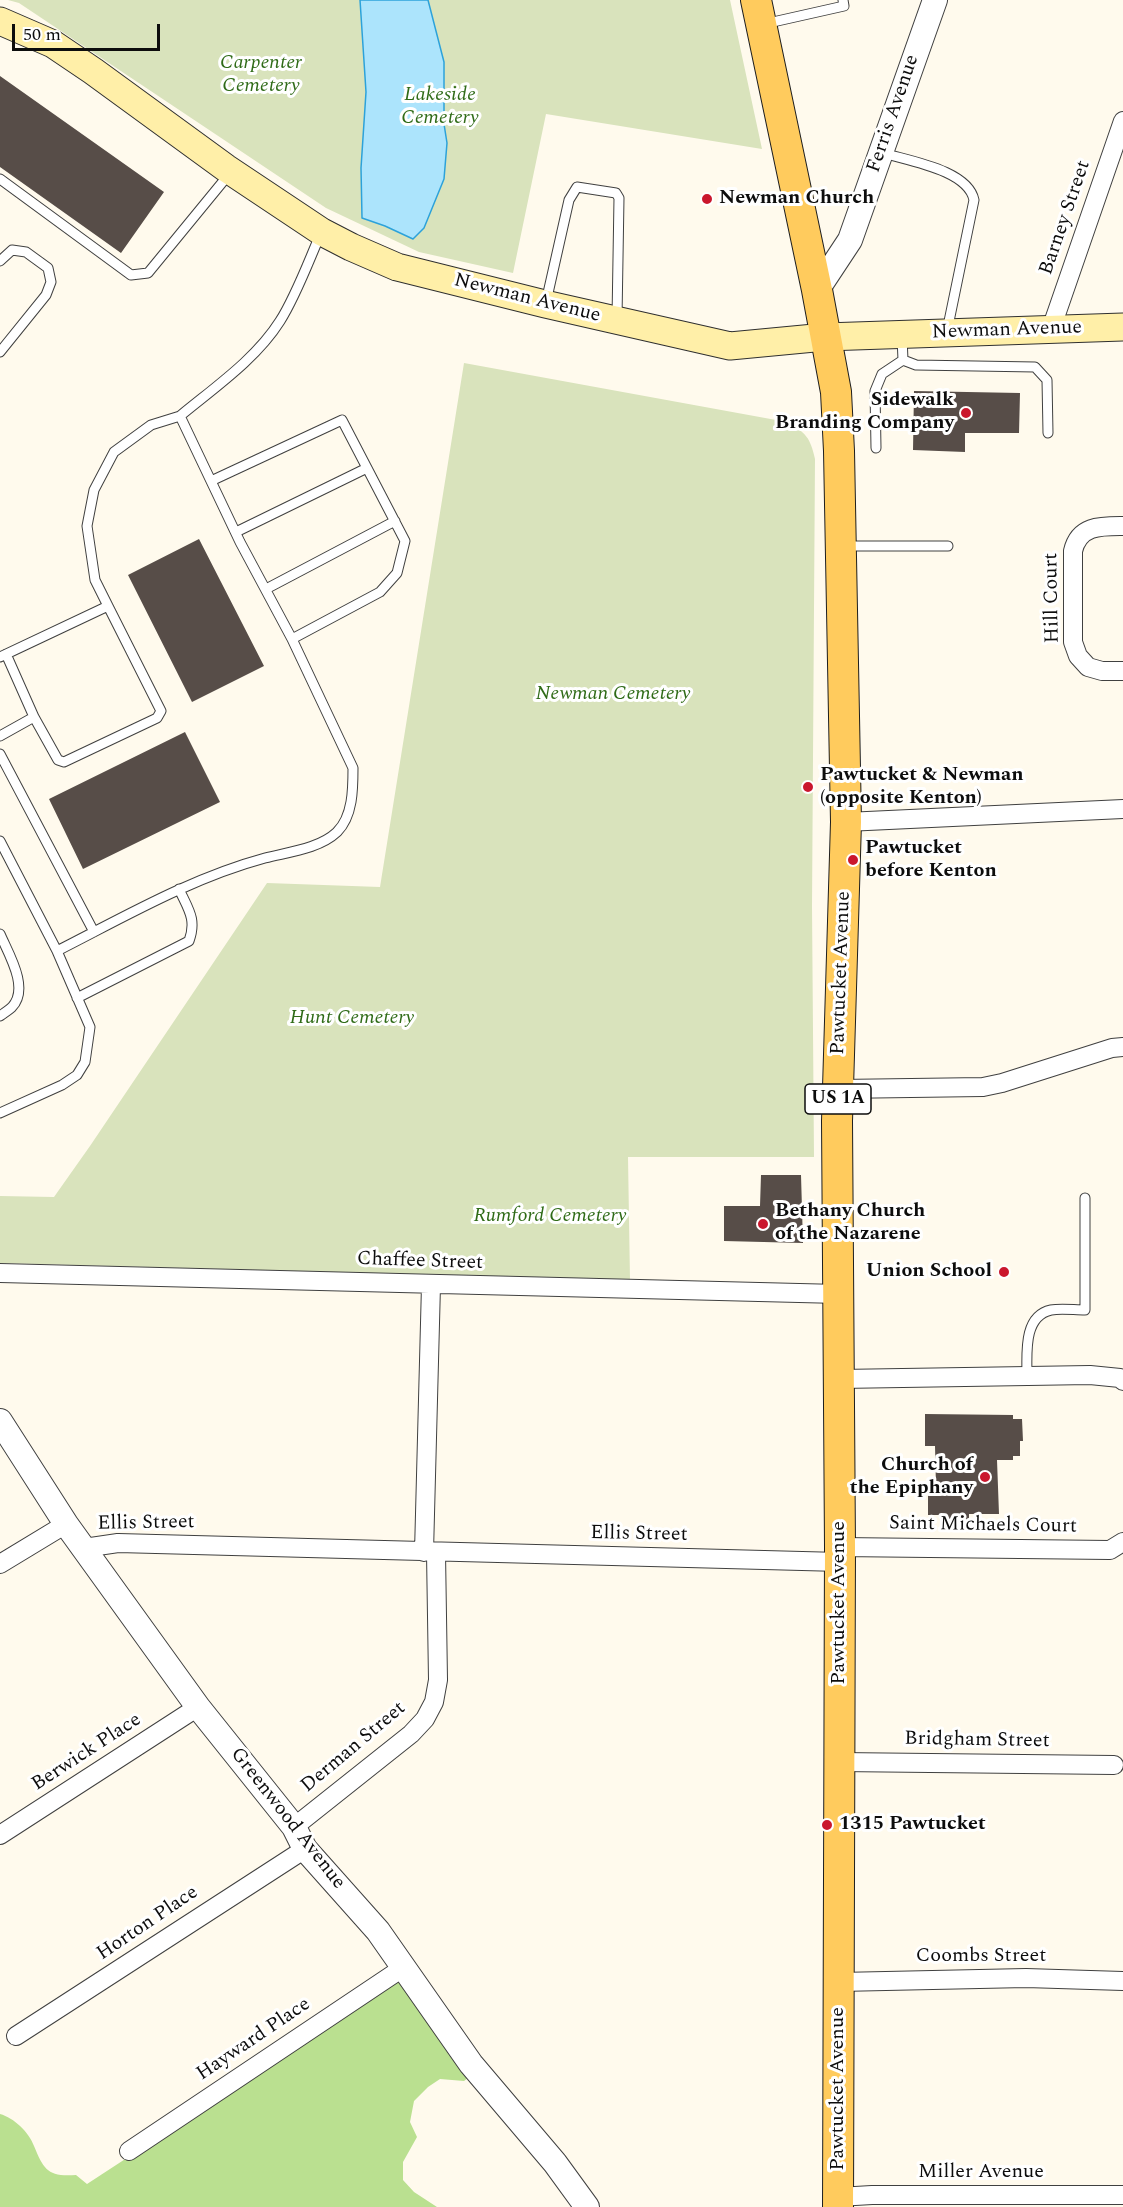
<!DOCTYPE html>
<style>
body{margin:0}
#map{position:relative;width:1123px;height:2207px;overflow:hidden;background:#fffaed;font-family:Spectral,serif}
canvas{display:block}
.scale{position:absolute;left:12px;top:24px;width:148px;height:27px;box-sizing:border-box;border:3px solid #0d0d0d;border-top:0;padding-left:8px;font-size:18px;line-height:21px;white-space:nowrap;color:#0d0d0d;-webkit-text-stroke:4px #fff;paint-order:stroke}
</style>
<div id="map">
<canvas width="1123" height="2207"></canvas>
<div class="scale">50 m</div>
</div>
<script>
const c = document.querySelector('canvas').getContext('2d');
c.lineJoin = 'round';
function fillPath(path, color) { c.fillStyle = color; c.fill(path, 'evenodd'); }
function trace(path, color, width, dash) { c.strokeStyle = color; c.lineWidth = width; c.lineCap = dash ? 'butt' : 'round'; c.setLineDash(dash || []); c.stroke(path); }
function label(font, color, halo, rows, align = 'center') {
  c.font = font + ' Spectral,serif'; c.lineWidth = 6; c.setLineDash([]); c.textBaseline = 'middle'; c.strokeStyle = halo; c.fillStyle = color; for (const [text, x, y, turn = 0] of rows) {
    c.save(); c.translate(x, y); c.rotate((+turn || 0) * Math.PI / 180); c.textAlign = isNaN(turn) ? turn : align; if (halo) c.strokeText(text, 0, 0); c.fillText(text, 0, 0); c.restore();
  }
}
fillPath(new Path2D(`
 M404,1977L468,2078L464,2081L440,2079L428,2087L414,2101L410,2122L417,2137L403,2162V2180L414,2192L437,2207H0V2114C14,2118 29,2132 34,2146C44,2170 48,2177 76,2175L87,2184Z`), '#bae090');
fillPath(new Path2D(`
 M8,0H730L762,149L546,114L513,273L419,252L326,208L19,3Z
 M464,363L787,422C806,433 810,437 815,459L812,906L814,1157H628L630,1280L0,1263V1196L54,1197L90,1146L267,883L380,887Z`), '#d9e3bc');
const water = new Path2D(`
 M360,0H428L444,62V124L447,143L444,179L424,228L413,239L385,226L362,218L361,168L366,92Z`);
fillPath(water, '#ace4fc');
trace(water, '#2ca2da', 1.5);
fillPath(new Path2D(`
 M0,76L164,192L121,253L0,167Z
 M914,391L1020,393L1019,433H965V452L913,450Z
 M199,539L264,666L192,702L128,575Z
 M185,732L220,802L83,869L49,799Z
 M761,1175H801L803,1243L724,1241V1206H760Z
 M925,1414L1013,1415V1419H1022L1023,1441H1020V1456H1013V1460H997L999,1514H969V1526H947V1515H928V1487H936L935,1446H925Z`), '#574d48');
const service = new Path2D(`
 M764,24L844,6L843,0
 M883,153C909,161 968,170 974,200L947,331
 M0,179L131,275L148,273L230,173
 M0,261L12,250L26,252L48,268L51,282L46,295L0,352
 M546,302L569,200L577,187L616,193L619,198L617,318
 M902,337L903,360L916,365L1035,367L1047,380L1048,433
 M876,448L875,391L882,374L903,360
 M211,481L342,420L405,541L397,573L380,592L292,639
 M236,532L367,468
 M846,546H948
 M266,589L395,521
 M6,654L34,717
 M0,657L108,606L95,580L87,526L94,490L114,452L151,425L180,416
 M0,736L34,717L58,760L64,762L157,718L161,711L108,606
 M0,754L94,932
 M0,841L57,951
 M0,934C8,953 30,988 12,1007C9,1010 4,1013 0,1016
 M77,998L189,941C197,919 188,909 179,889
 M0,1113L62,1085L77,1075L85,1062L90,1027L57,951C124,917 191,878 265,858C288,852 319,849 337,832C353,816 353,789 353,768L292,639L240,542L180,416C215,387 256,359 280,321C296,296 309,260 321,233
 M1027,1375C1027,1354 1023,1316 1051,1310C1061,1308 1074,1310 1085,1310V1198`);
const minor = new Path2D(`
 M1051,329L1123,121
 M1123,526C1101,526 1079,525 1073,551V642L1078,656L1088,667L1102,671H1123
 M846,822L1123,809
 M839,1089L983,1087L1002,1083L1112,1048L1123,1047
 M0,1273L839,1294
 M840,1379L1090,1375L1120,1378L1123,1381
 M840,1547L1110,1550L1123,1542
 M84,1548L118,1543L840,1562
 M424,1552L431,1285
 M0,1564L66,1524
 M839,1762L1114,1765
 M294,1827L411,1734L425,1719L434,1702L438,1680L436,1553
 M0,1835L198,1707
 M839,1982L1026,1978L1123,1981
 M16,2036L305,1849
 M129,2151L404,1967
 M838,2197L872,2195H1123`);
const tertiary = new Path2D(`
 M817,290L850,240L935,0
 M0,1421L66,1524L198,1707L294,1827L305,1849L378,1931L471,2064L555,2163L587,2207`);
const secondary = new Path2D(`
 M0,21L53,44L93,71L226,168L322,232L351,247L397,267L545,304L730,346L825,337L1123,327`);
const primary = new Path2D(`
 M756,0L817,290L836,392L839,451L846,822L837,1121L840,1547L838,2207`);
trace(service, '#404040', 11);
trace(minor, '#404040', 20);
trace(tertiary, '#404040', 26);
trace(secondary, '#2f2f2f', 29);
trace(primary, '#1e1e1e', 32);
trace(service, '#fff', 9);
trace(minor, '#fff', 18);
trace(tertiary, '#fff', 24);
trace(secondary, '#ffefa8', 27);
trace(primary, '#ffcb5d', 30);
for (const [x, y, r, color] of [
 [707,199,6,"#ca172d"],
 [966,413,6,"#ca172d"],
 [808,787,6,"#ca172d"],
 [853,860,6,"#ca172d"],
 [763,1224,6,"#ca172d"],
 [1004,1272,6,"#ca172d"],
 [985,1477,6,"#ca172d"],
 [827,1825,6,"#ca172d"]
]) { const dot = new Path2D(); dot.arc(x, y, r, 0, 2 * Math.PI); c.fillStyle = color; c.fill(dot); trace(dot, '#fff', 2); }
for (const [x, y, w] of [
 [838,1099,66]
]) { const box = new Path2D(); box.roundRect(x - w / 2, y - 15, w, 30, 4.5); c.fillStyle = '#fff'; c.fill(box); trace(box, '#0d0d0d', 1.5); }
label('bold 18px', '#0d0d0d', null, [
 ["US 1A",838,1099]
]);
label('italic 20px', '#2f6b17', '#fff', [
 ["Carpenter",261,64],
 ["Cemetery",261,87],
 ["Lakeside",440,96],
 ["Cemetery",440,119],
 ["Newman Cemetery",613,695],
 ["Hunt Cemetery",352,1019],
 ["Rumford Cemetery",550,1217]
]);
label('20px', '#0d0d0d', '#fff', [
 ["Ferris Avenue",894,114,-71],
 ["Barney Street",1066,218,-71],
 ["Newman Avenue",527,299,14],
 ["Newman Avenue",1007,331,-2],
 ["Hill Court",1053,598,-91],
 ["Pawtucket Avenue",842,973,-88],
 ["Chaffee Street",420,1262,2],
 ["Ellis Street",146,1524,-1],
 ["Saint Michaels Court",983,1526,1],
 ["Ellis Street",639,1535,1],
 ["Pawtucket Avenue",840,1603,-90],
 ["Bridgham Street",977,1741,1],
 ["Derman Street",354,1748,-40],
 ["Berwick Place",87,1753,-33],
 ["Greenwood Avenue",287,1819,52],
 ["Horton Place",148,1924,-34],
 ["Coombs Street",981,1957],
 ["Hayward Place",254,2040,-34],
 ["Pawtucket Avenue",839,2089,-90],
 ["Miller Avenue",981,2173]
]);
label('bold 20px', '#0d0d0d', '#fff', [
 ["Newman Church",719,199],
 ["Sidewalk",954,401,"right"],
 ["Branding Company",954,424,"right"],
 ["Pawtucket & Newman",820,776],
 ["(opposite Kenton)",820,799],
 ["Pawtucket",865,849],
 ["before Kenton",865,872],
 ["Bethany Church",775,1212],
 ["of the Nazarene",775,1235],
 ["Union School",992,1272,"right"],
 ["Church of",973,1466,"right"],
 ["the Epiphany",973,1489,"right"],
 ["1315 Pawtucket",839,1825]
], 'left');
</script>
